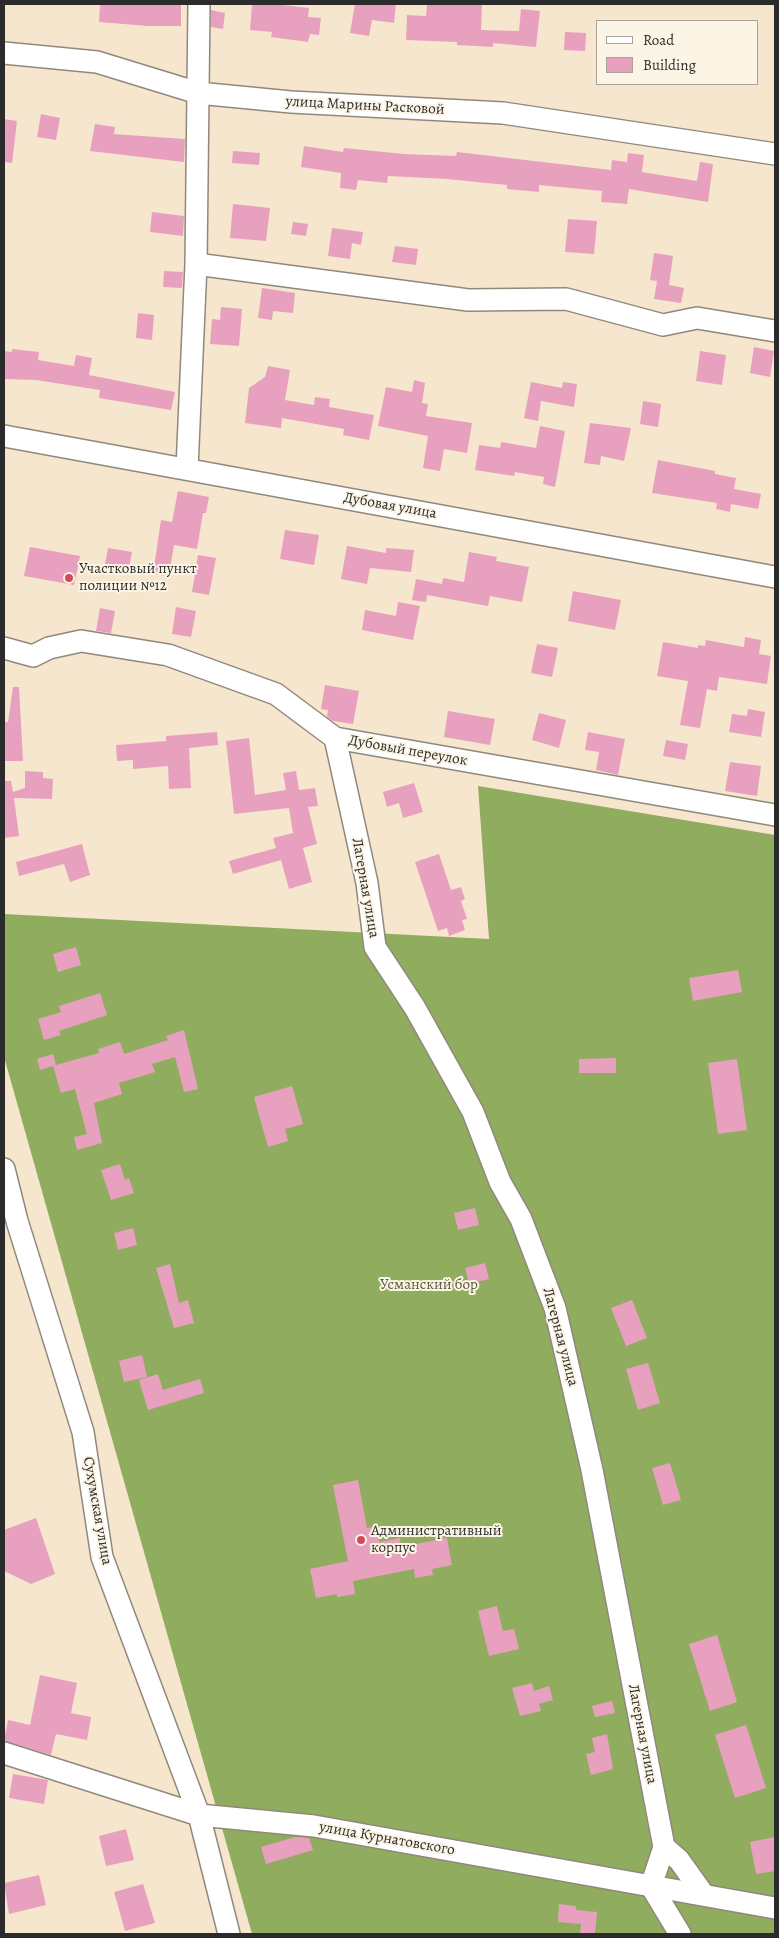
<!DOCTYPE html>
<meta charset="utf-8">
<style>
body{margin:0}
#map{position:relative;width:779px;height:1938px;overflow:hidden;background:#f7e6ce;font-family:Alegreya,serif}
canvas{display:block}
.frame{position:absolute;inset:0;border:5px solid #2b2b2b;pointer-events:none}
.legend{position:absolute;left:596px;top:20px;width:162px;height:65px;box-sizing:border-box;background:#fcf5e5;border:1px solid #a8a49b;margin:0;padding:6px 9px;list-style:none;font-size:15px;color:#2b2b2b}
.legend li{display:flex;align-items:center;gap:10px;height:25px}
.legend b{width:25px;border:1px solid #a8a49b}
</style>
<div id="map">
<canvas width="779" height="1938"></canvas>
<div class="frame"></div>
<ul class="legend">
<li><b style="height:6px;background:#fff"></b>Road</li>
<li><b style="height:14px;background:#e7a1bf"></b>Building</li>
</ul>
</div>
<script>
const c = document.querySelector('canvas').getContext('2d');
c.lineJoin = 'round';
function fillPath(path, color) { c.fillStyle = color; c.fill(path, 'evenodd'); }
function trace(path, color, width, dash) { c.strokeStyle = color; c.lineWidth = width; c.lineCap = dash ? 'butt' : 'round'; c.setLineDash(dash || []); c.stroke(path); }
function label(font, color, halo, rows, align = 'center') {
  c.font = font + ' Alegreya,serif'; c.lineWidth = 4; c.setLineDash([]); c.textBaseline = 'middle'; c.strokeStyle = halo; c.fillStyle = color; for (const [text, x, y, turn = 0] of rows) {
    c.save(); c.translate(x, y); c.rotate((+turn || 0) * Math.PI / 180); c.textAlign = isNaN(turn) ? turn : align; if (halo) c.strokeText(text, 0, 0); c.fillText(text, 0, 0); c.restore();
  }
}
fillPath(new Path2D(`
 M478,786L775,835V1934H252L4,1057V914L489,939Z`), '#90ac5e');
fillPath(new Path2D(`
 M100,4H181V26H148L99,22Z
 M252,4H274L309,8L308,17L321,18L319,35L310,34L308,42L271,37L272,32L250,30Z
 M355,4H396L394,23L372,20L369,36L350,33Z
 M427,4H482L481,30L519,31L521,9L540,11L536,47L493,43V47L457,45V42L406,40L407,15L426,16Z
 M211,10L225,13L223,29L211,27Z
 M565,32L586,33L585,51L564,50Z
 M41,114L60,118L56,140L37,137Z
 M4,119L17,121L12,163L4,162Z
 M95,124L115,127L114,134L185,139L184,162L90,151Z
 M304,146L343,152L344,148L404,154L456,156L457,152L611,170L612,160L627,162L628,153L644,155L642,172L697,181L700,162L713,164L708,202L629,189L627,204L601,202L602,191L539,185V192L507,189V185L447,179L388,176L387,183L358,180L356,190L340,188L341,173L301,167Z
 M233,151L260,153L259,165L232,163Z
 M233,204L270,208L266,241L230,238Z
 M152,212L184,216L183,236L150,232Z
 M568,219L597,221L594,254L565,252Z
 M293,222L308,224L306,236L291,234Z
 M332,228L363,232L361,245L352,243L350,259L328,256Z
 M395,246L418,249L416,265L392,262Z
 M654,253L673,256L669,285L684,288L681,303L654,299L657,281L650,280Z
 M164,271L183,272L182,288L163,287Z
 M262,288L295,293L293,313L273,311L272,320L258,318Z
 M221,307L242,309L239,346L210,344L212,319L220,320Z
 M138,313L154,315L152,340L136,338Z
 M754,347L774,351L770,377L750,373Z
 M12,349L39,352L38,360L74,366L76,355L92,358L89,375L175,392L171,410L99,398L100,390L36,380L4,379V351L12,352Z
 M700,351L726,355L722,385L696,381Z
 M268,366L290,370L285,400L314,405L315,397L330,399L329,407L374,415L369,440L343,435L344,429L282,418L281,428L245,423L249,388L265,377Z
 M414,380L425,383L422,403L428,404L426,416L472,423L467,453L444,449L440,471L423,468L428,436L378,426L386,387L412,392Z
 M531,382L562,388L563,382L577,384L574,407L541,401L538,421L524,418Z
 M643,401L661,404L658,427L640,424Z
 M590,423L631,428L624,461L601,456L600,465L584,463Z
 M540,426L565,431L555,487L543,484L544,477L515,472L514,476L475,470L479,445L500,448L501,442L536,448Z
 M658,460L715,471V474L736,478L734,489L761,494L758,509L731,504L730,512L716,509L717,503L652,493Z
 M178,491L209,497L206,513H203L197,549L174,545L169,576L153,574L161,520L172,522Z
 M285,530L319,535L314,565L280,559Z
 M347,546L386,553V548L414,550L411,572L370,568L367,584L341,579Z
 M30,547L80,556L74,585L24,576Z
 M108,548L132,552L128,574L104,570Z
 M469,552L497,557L496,561L529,567L522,602L490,596L488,606L427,595L426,602L412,600L416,579L442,584L443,578L464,582Z
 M198,555L216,558L209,595L192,592Z
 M573,591L621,600L615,630L568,621Z
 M398,602L420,606L413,640L362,630L365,610L396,616Z
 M176,607L196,611L191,637L172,634Z
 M100,608L115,611L111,633L96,631Z
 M745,637L761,640L759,654L771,656L767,684L719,677L717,691L707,689L700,728L680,725L688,681L657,676L663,642L698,648V645L705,646L706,640L744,647Z
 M537,644L558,648L552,677L531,673Z
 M325,685L359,691L353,724L333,721L327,717L328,710L321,709Z
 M13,687H19L23,761H4V722H8Z
 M748,709L765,712L761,737L729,732L732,714L747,716Z
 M448,711L495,719L490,745L444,737Z
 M539,713L566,720L559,748L532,740Z
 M217,732L218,745L189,748L191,788L169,789L168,766L133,769V760L117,761L116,745L166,741V736Z
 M588,732L625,739L618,775L596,770L599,752L585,750Z
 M249,738L255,795L286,790L283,773L296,771L299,790L315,788L318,806L308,807L317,844L303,848L312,882L289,889L281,860L233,874L229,861L276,848L273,838L293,833L289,808L234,814L226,741Z
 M666,740L688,744L685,760L663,756Z
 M730,762L761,766L757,796L725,791Z
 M25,771L43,772V778L53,779L52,799L14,798L19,836L4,838V781H11L13,792L25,788Z
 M414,783L423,812L403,818L399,803L387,807L383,792Z
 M82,844L90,875L70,882L64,864L19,876L16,862Z
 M439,854L451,890L461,887L465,899L461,901L467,919L462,920L465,930L449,936L447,928L438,931L415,862Z
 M76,947L81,965L58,972L53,954Z
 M738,970L742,992L693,1001L689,978Z
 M100,993L107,1015L59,1031L61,1035L44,1040L38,1019L61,1012L59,1006Z
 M184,1030L198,1089L184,1092L175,1057L152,1064L155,1072L119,1083L122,1094L94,1103L102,1143L77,1150L74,1137L87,1134L75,1089L61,1093L53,1066L40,1070L37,1059L53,1054L56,1065L99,1053L98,1049L120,1042L124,1054L168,1040L166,1036Z
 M616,1058V1073H579V1059Z
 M737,1059L747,1130L718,1134L708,1063Z
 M292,1086L303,1124L285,1129L288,1141L268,1147L254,1097Z
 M120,1164L125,1180L129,1178L134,1193L111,1200L101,1170Z
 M475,1208L479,1225L458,1230L454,1213Z
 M133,1228L137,1245L118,1250L114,1233Z
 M485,1263L489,1279L469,1284L465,1268Z
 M170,1264L179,1303L188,1300L194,1323L174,1328L156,1268Z
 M632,1300L647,1338L626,1346L611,1308Z
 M142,1355L147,1377L124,1382L119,1361Z
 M648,1363L660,1403L638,1410L626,1369Z
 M158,1374L163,1390L200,1379L204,1393L148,1410L139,1380Z
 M670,1463L681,1500L663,1505L652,1468Z
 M358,1480L367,1528L376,1527L379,1542L400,1538L401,1547L447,1538L452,1565L432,1569L433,1575L415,1578L414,1569L353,1581L355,1594L337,1597V1594L316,1598L310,1569L348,1561L333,1485Z
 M36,1518L55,1574L31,1584L4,1571V1530Z
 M497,1606L503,1631L514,1629L519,1649L489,1656L478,1611Z
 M717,1635L737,1702L710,1711L689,1644Z
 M40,1675L77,1683L71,1713L91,1717L87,1740L56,1734L51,1755L4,1741L8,1720L30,1725Z
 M532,1683L534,1691L549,1686L553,1700L539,1704L541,1711L520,1716L512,1688Z
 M612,1701L615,1713L595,1717L592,1706Z
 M746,1725L766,1788L735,1798L715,1735Z
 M607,1734L613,1769L591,1775L586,1754L595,1752L592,1738Z
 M13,1774L48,1780L44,1804L9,1798Z
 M126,1829L134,1860L106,1866L99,1836Z
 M295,1837L309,1838L313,1850L266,1864L261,1847Z
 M775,1837V1871L756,1874L750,1842Z
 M39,1875L46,1905L9,1914L4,1883Z
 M143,1884L155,1923L125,1931L114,1892Z
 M559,1904L576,1906V1910L597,1912L595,1934H580L581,1924L558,1922Z`), '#e7a1bf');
const minor = new Path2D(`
 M4,53L97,62L198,93L291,102L503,113L775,154
 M196,264L468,300L566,299L663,325L697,318L775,331
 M4,436L775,577
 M187,469L196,264L199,4
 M4,648L33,656L49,648L81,641L168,655L276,694L335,738L775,815
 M335,738L367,883L375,947L415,1008L473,1112L500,1182L521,1219L555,1308L592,1470L664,1847L651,1886L680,1934
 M4,1169L17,1221L83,1432L102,1557L199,1815L229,1934
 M4,1753L199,1815L314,1826L775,1908
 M664,1847L679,1860L704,1895`);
trace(minor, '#91887c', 24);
trace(minor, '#fff', 21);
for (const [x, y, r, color] of [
 [69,578,5,"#d1495b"],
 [361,1540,5,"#d1495b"]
]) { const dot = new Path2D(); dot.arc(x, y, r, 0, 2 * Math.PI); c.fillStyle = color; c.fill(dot); trace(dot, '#fcf5e5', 2); }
label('15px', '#2b2b2b', '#fcf5e5', [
 ["улица Марины Расковой",365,106,3],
 ["Дубовая улица",390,506,10],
 ["Дубовый переулок",408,751,10],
 ["Лагерная улица",365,888,80],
 ["Лагерная улица",560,1337,75],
 ["Сухумская улица",97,1511,80],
 ["Лагерная улица",642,1734,79],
 ["улица Курнатовского",387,1839,10]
]);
label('15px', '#2b2b2b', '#fcf5e5', [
 ["Участковый пункт",79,569],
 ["полиции №12",79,586],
 ["Административный",371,1531],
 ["корпус",371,1548]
], 'left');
label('15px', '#555a3e', '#fcf5e5', [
 ["Усманский бор",429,1285]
]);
</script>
